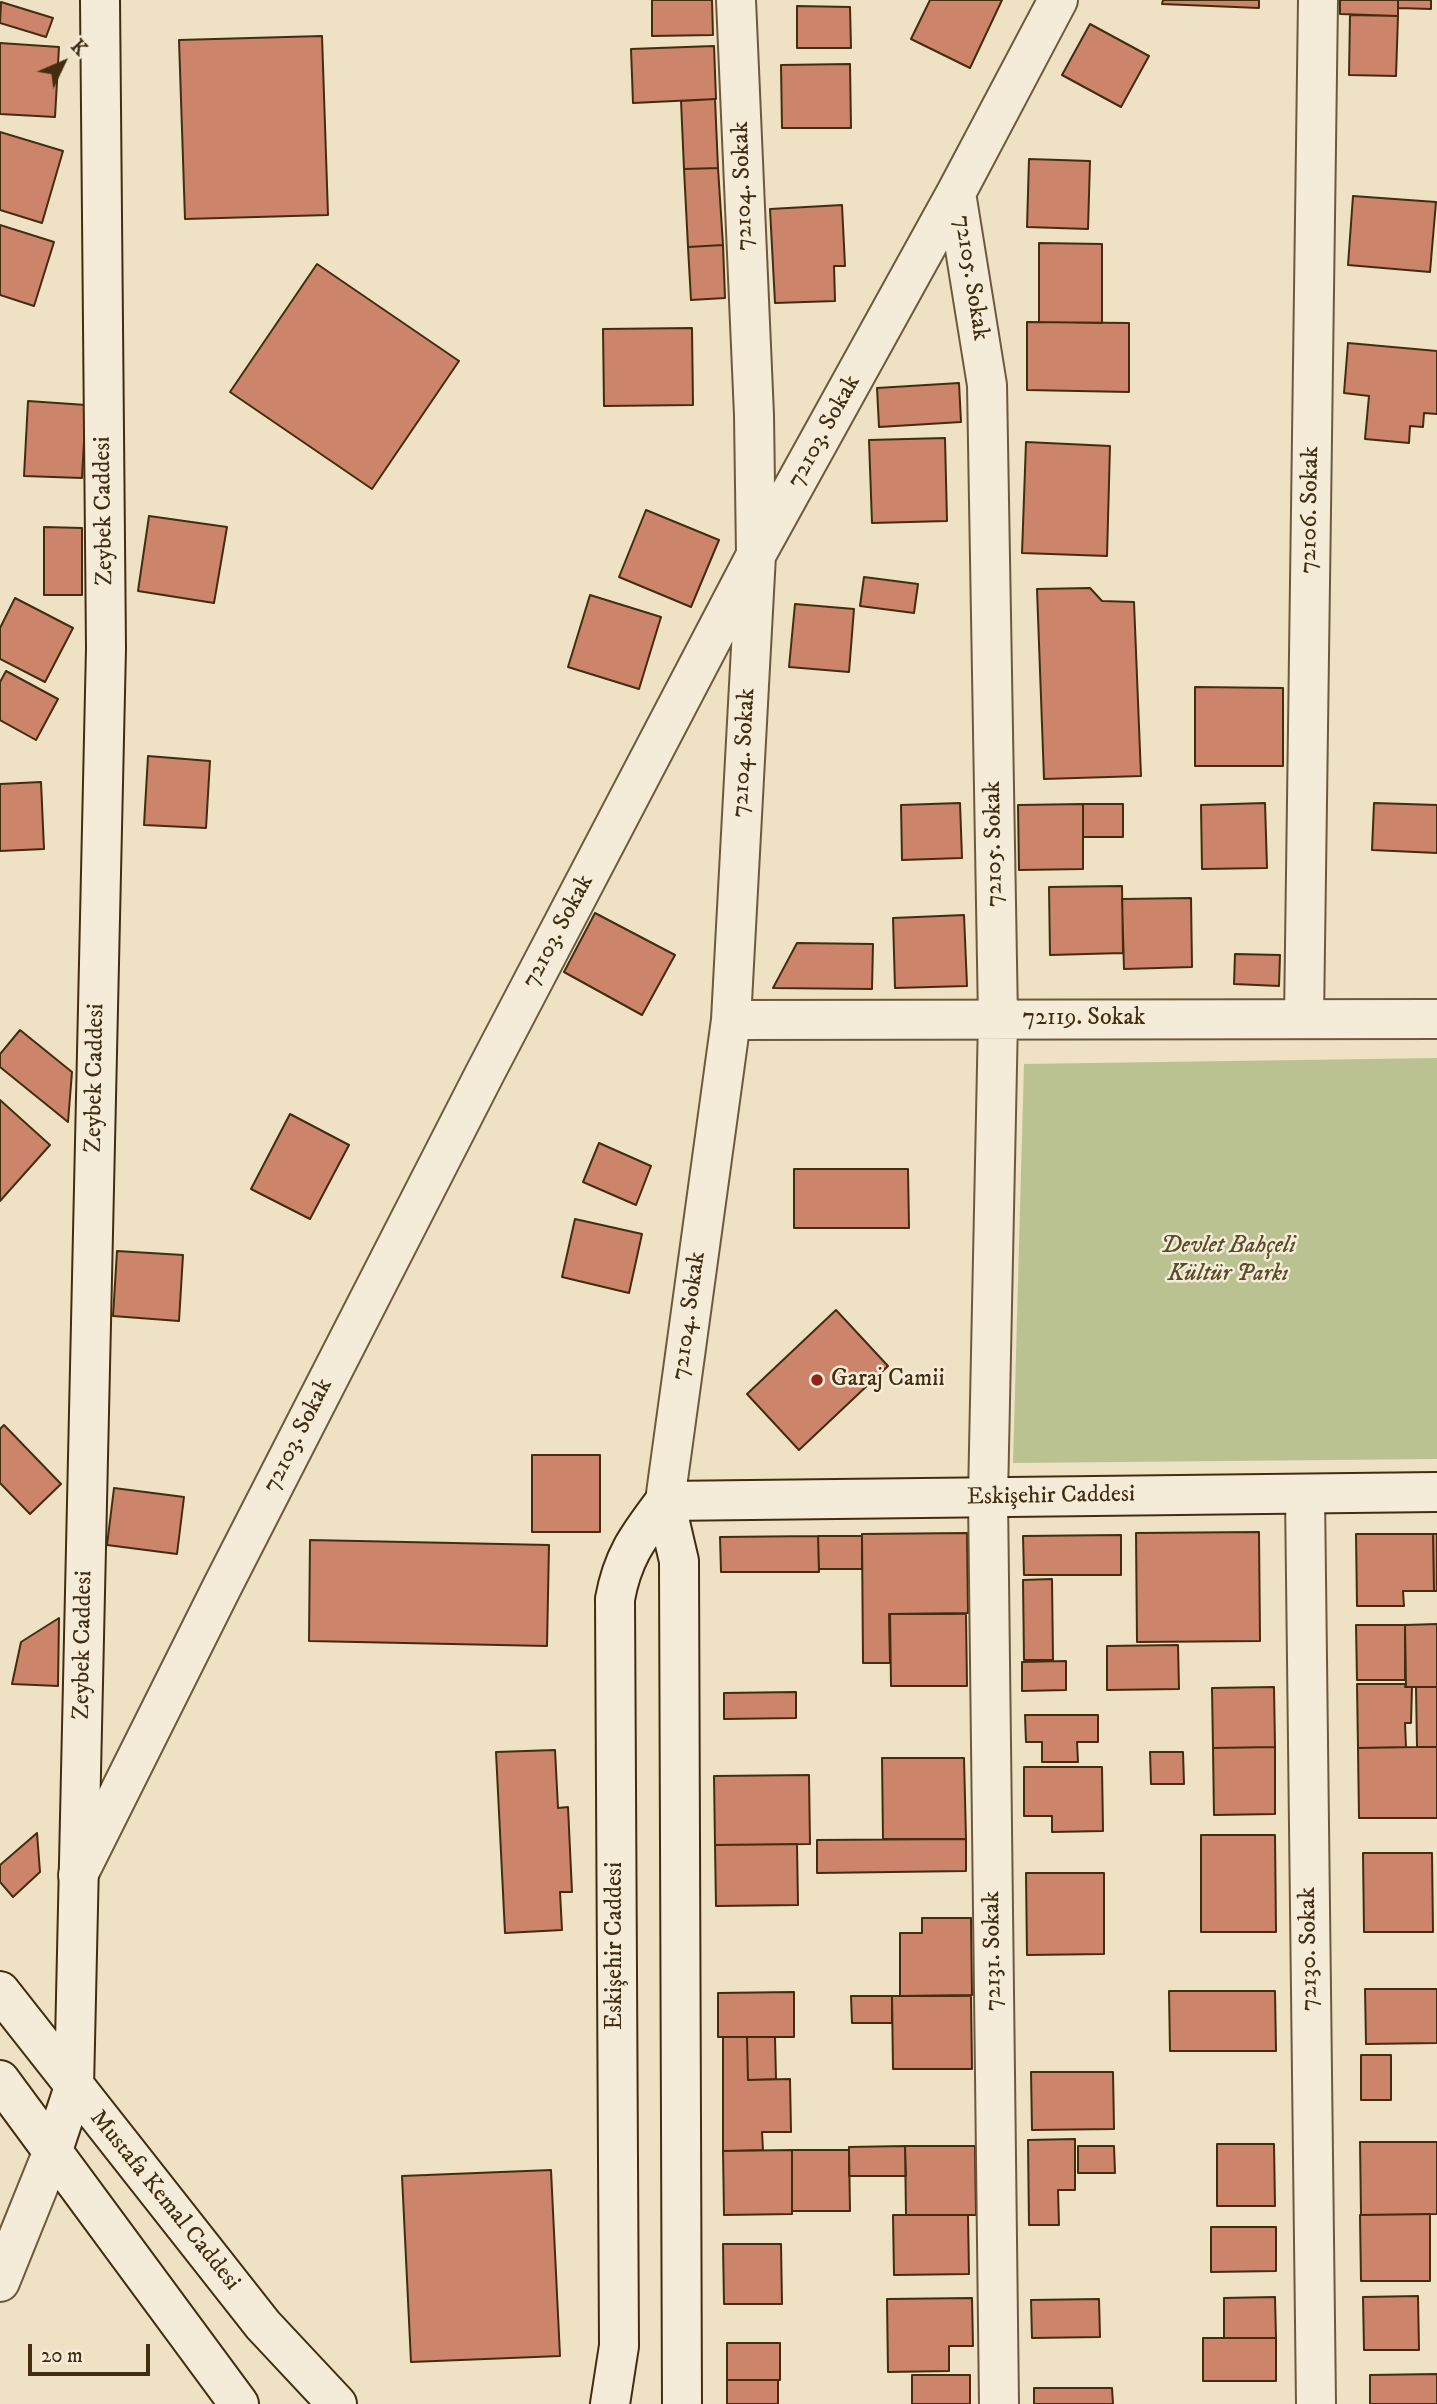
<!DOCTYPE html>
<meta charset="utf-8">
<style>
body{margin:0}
#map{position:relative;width:1437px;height:2404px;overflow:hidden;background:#eee1c4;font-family:"IM FELL DW Pica",serif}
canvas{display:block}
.north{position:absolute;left:28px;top:28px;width:70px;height:70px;-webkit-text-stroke:5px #f4ecd9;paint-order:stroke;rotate:46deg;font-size:19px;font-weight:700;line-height:28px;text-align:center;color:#422d0f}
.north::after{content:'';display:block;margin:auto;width:24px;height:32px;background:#422d0f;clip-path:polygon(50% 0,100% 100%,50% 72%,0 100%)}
.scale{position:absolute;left:28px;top:2344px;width:122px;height:32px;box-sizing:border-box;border:4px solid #422d0f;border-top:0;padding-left:9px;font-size:21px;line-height:24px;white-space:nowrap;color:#422d0f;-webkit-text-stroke:5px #f4ecd9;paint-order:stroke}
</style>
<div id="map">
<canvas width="1437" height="2404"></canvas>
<div class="north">K</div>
<div class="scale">20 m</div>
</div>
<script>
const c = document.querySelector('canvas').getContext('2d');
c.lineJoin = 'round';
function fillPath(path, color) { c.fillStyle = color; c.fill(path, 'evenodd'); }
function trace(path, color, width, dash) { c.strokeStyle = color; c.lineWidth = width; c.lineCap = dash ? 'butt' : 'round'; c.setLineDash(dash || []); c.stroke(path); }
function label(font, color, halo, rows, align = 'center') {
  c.font = font + ' "IM FELL DW Pica",serif'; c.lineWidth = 5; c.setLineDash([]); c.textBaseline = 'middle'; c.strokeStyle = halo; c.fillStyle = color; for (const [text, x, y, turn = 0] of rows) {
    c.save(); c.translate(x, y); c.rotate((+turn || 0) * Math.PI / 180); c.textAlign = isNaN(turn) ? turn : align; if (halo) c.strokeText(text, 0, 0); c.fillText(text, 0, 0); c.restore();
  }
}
fillPath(new Path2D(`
 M1437,1058V1459L1013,1463L1024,1064Z`), '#bbc292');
const building = new Path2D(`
 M652,0H712L713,35L652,36Z
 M930,0H1002L970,68L911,39Z
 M1163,0H1259V8L1162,4Z
 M1340,0H1398V16L1340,14Z
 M1398,0H1431V9L1398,8Z
 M1,2L53,18L46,37L0,23Z
 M797,6L850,7L851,48H797Z
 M1350,15L1398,16L1396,76L1349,75Z
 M1090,24L1149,56L1121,107L1062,75Z
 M322,36L328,215L185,219L179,40Z
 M0,43L59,47L55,117L0,114Z
 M714,46L716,99L633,103L631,49Z
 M850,64L851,128H782L781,65Z
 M715,99L718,168L684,169L681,101Z
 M0,132L63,151L42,223L0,210Z
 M1029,159L1090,161L1088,229L1027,227Z
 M718,168L723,245L688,247L684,169Z
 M1353,196L1436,202L1430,272L1348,265Z
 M842,205L845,266H834L835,301L775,303L770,209Z
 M0,225L54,242L34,306L0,295Z
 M1039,243L1102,244V323L1039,322Z
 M723,245L725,298L691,300L688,247Z
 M317,264L459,361L372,489L230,392Z
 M1027,322L1129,323V392L1027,390Z
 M692,328L693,405L604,406L603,329Z
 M1348,343L1437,351V414L1424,413L1423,427L1410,426L1409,443L1365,439L1369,396L1344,393Z
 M959,383L961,422L879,427L877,388Z
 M28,401L86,405L82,478L24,476Z
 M945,438L947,521L872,523L869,440Z
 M1026,442L1110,446L1107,556L1022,553Z
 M646,510L719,540L691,607L619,577Z
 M149,516L227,527L214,603L138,591Z
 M44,527L82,528V595H44Z
 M864,577L918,584L914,613L860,606Z
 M1090,588L1102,601L1134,602L1141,776L1044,779L1037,589Z
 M590,595L661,617L639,689L568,667Z
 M15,598L73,628L45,682L0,659V628Z
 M795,604L854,609L849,672L789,667Z
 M6,671L58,699L36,740L0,720V682Z
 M1195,687L1283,688V766H1195Z
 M148,756L210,761L206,828L144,825Z
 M41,782L44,849L0,851V784Z
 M960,803L962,858L902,860L901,805Z
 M1265,803L1267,868L1202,869L1201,805Z
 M1374,803L1437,805V853L1372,850Z
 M1083,804H1123V837H1083Z
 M1083,804V869L1019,870L1018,805Z
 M1122,886L1123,953L1050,955L1049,887Z
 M1191,898L1192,967L1124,969L1122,899Z
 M595,913L675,955L642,1015L564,972Z
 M964,915L967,986L895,988L893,918Z
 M797,943L873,944L872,989L773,988Z
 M1235,954L1280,955L1279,986L1234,984Z
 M20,1030L72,1072L68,1122L0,1067V1054Z
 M0,1100L50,1145L0,1201Z
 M290,1114L349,1145L310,1219L251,1189Z
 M599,1143L651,1166L636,1205L583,1182Z
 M794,1169H908L909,1228H794Z
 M575,1219L642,1234L629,1293L562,1277Z
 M117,1251L183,1255L179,1321L113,1316Z
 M836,1310L888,1366L799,1450L747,1394Z
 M4,1425L61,1484L30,1514L0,1483V1429Z
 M532,1455H600V1532H532Z
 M114,1488L184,1497L177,1554L107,1545Z
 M1259,1532L1260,1641L1137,1642L1136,1533Z
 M967,1533L968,1613L889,1614L890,1663H863L862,1534Z
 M1356,1534H1433L1434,1591H1403L1404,1606H1357Z
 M1433,1534H1437V1591H1434Z
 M1121,1535V1575H1024L1023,1536Z
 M818,1536L819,1572H721L720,1537Z
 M818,1536H862V1569H819Z
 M310,1540L549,1545L547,1646L309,1641Z
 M1052,1579L1053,1660H1024L1023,1580Z
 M890,1614H966L967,1686H891Z
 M59,1618L58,1686L12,1684L21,1642Z
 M1437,1624V1687H1406L1405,1625Z
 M1356,1625H1405V1680H1357Z
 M1178,1645L1179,1689L1107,1690V1646Z
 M1066,1661V1690L1022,1691V1662Z
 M1357,1684H1406L1405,1687H1412L1411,1723H1405L1406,1747L1358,1748Z
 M1274,1687L1275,1747L1213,1748L1212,1688Z
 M1416,1687H1437V1747H1417Z
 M796,1692V1718L724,1719V1693Z
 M1025,1715H1098V1742H1077L1078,1762H1042V1742H1026Z
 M1275,1747V1814L1214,1815L1213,1748Z
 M1417,1747H1437V1818H1359L1358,1748Z
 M555,1750L558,1808L568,1807L572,1892H560L562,1930L505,1933L496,1752Z
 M1150,1752H1183L1184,1784H1151Z
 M882,1758H964L966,1839H883Z
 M1024,1767H1102L1103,1831L1052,1832V1816H1024Z
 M809,1775L810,1844L715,1845L714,1776Z
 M37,1833L40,1872L13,1897L0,1882V1865Z
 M1201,1835H1275L1276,1932H1201Z
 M966,1839V1871L817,1873V1840Z
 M797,1844L798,1905L716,1906L715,1845Z
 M1363,1853H1432L1433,1932H1364Z
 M1026,1873H1104V1954L1027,1955Z
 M922,1918H971L972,1995L900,1996V1933H922Z
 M1365,1989H1437V2043L1366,2044Z
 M1169,1991H1275L1276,2051H1170Z
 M794,1992V2037H718V1993Z
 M851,1996H892V2023H852Z
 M892,1996H971L972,2069H893Z
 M723,2037H747L748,2080L790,2079L791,2132H762L763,2150L723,2151Z
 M747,2037H775L776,2079L748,2080Z
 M1361,2055H1391V2100H1361Z
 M1031,2072H1113L1114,2129L1032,2130Z
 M1075,2139V2190H1058L1059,2225H1029L1028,2140Z
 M1360,2142H1437V2214L1361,2215Z
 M1217,2144H1274L1275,2206H1217Z
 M905,2146L906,2176H849V2147Z
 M905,2146H975L976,2215H906Z
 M1078,2146H1114L1115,2173H1078Z
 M792,2150V2214L724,2215L723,2151Z
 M792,2150H849L850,2211H792Z
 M551,2170L560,2356L411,2362L402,2176Z
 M1430,2214V2281H1361L1360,2215Z
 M893,2215H968L969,2274L894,2275Z
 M1211,2227H1276V2271L1211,2272Z
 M723,2244H781L782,2304H724Z
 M1418,2296L1419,2350H1364L1363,2297Z
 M1275,2297L1276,2338H1224V2298Z
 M972,2298L973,2346H949V2371L888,2372L887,2299Z
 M1099,2299L1100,2337L1032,2338L1031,2300Z
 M1203,2338H1276V2381H1203Z
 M727,2343H780V2380H727Z
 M1437,2374V2404H1370V2375Z
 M912,2375H970V2404H912Z
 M727,2380H778V2404H727Z
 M1034,2388H1112L1113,2404H1034Z`);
fillPath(building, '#cc846a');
trace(building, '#422d0f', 2);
const street = new Path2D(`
 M956,193L987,385L998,1019L988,1497L999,2404
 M1304,1019L1318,0
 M731,1020L1437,1019
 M1305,1494L1316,2404
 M665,1501L731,1020L756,555L754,415L736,0
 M78,1875L222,1587L484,1075L756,555L956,193L1058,0
 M0,2282L52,2153`);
const secondary = new Path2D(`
 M665,1501L679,1561L682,2404
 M665,1501L1437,1492
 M0,1991L263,2325L337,2404
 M0,2080L239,2404
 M52,2153L74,2087L106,648L100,0
 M610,2404L619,2346L615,1599C623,1555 639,1536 665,1501`);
trace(street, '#6d5a3c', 42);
trace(secondary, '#422d0f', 42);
trace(street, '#f4ecd9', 38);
trace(secondary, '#f4ecd9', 38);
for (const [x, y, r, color] of [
 [817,1380,7,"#8f2418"]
]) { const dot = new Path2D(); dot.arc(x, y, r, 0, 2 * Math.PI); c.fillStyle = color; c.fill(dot); trace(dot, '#f4ecd9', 2.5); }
label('24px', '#422d0f', '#f4ecd9', [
 ["72104. Sokak",744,186,-92],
 ["72105. Sokak",970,278,81],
 ["72103. Sokak",825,432,-61],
 ["72106. Sokak",1311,510,-89],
 ["Zeybek Caddesi",105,511,-91],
 ["72104. Sokak",745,753,-87],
 ["72105. Sokak",995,844,-91],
 ["72103. Sokak",559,932,-62],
 ["72119. Sokak",1084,1019],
 ["Zeybek Caddesi",96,1078,-89],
 ["72104. Sokak",690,1316,-82],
 ["72103. Sokak",299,1436,-63],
 ["Eskişehir Caddesi",1051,1497,-1],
 ["Zeybek Caddesi",84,1645,-89],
 ["Eskişehir Caddesi",616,1946,-90],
 ["72130. Sokak",1310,1949,-91],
 ["72131. Sokak",994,1951,-91],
 ["Mustafa Kemal Caddesi",164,2201,51]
]);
label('italic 24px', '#5a4b29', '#f4ecd9', [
 ["Devlet Bahçeli",1228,1247],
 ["Kültür Parkı",1228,1275]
]);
label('24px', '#422d0f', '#f4ecd9', [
 ["Garaj Camii",831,1380]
], 'left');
</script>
